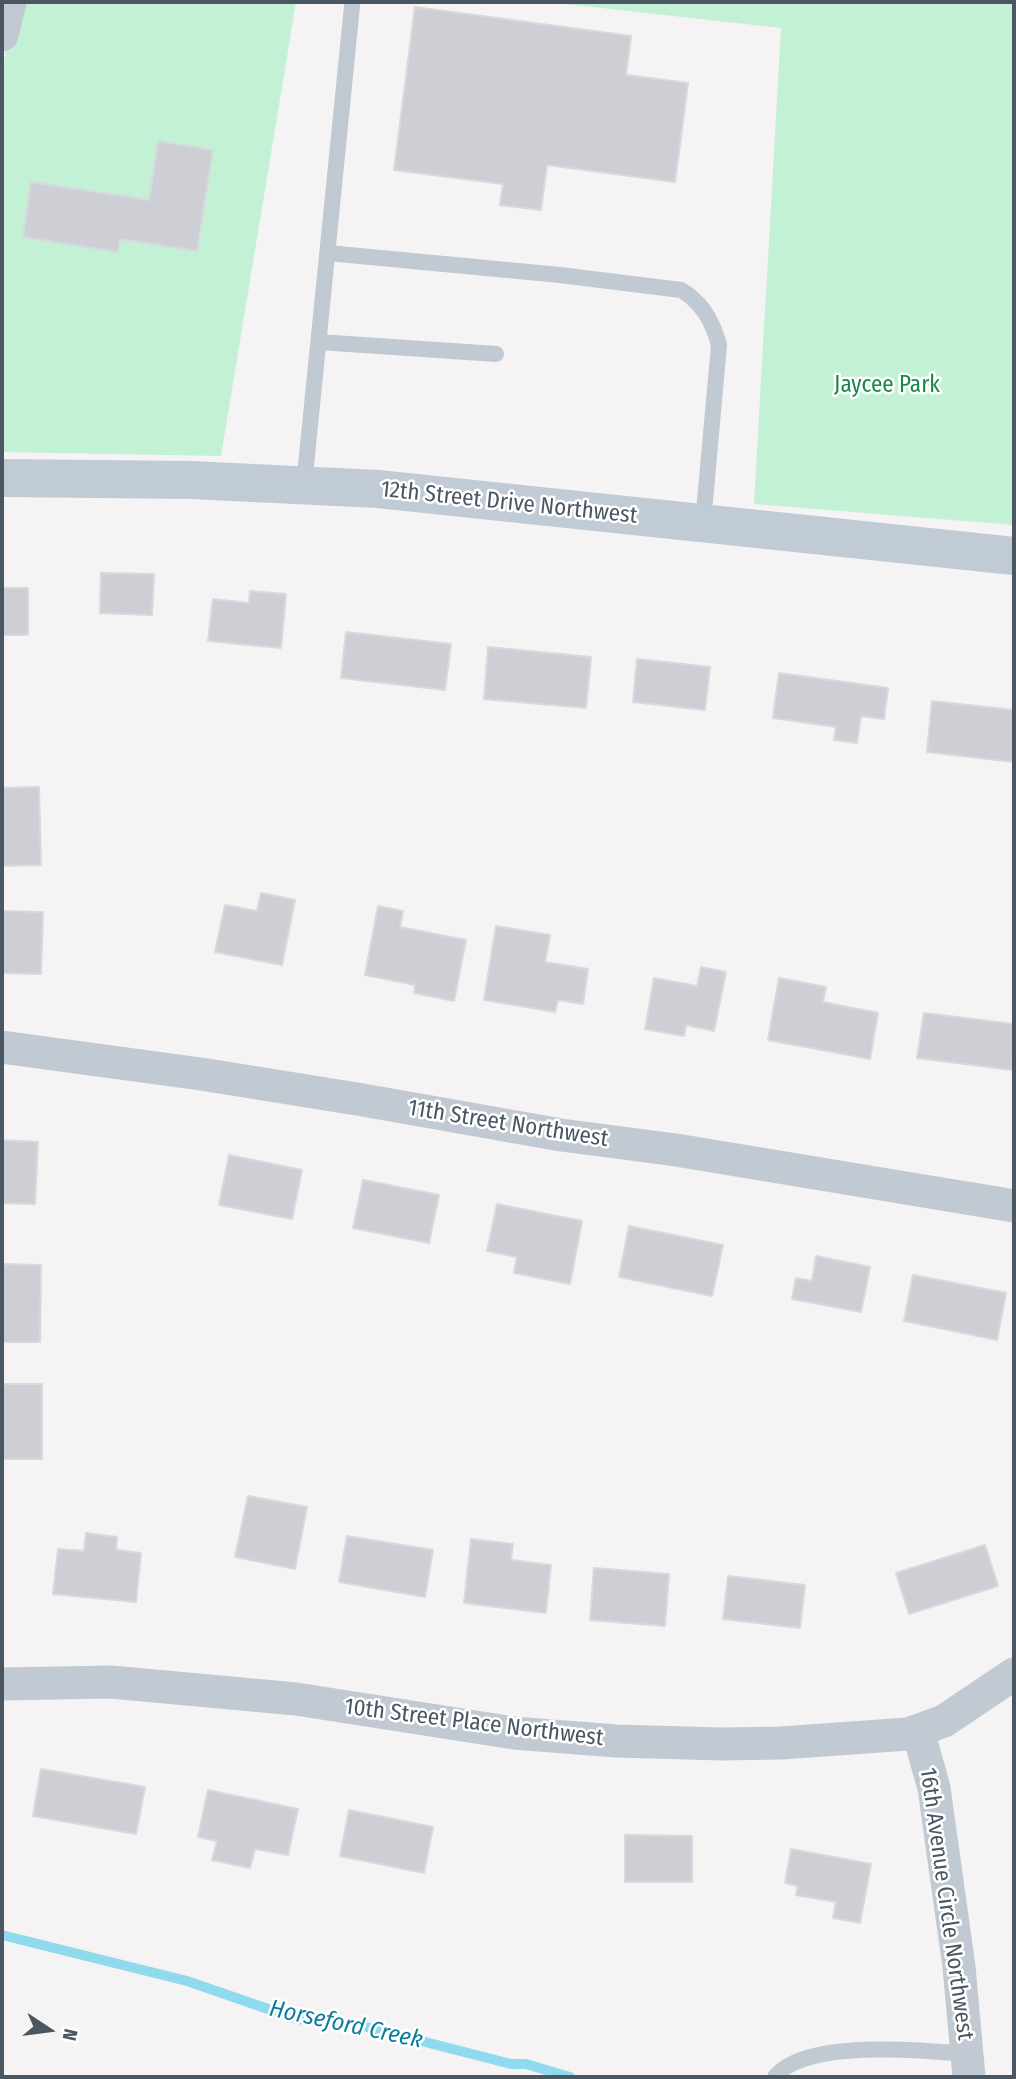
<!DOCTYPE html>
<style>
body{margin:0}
#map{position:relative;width:1016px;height:2079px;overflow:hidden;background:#f5f3f3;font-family:"Fira Sans Condensed",sans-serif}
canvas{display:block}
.frame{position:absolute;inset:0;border:4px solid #4a5661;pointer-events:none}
.north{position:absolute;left:14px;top:1995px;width:70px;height:70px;-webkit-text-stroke:5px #fff;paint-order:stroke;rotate:103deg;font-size:19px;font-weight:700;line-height:28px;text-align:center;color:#4a5661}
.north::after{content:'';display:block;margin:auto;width:24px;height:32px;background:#4a5661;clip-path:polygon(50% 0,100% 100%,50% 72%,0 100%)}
</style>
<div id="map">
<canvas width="1016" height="2079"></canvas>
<div class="frame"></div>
<div class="north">N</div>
</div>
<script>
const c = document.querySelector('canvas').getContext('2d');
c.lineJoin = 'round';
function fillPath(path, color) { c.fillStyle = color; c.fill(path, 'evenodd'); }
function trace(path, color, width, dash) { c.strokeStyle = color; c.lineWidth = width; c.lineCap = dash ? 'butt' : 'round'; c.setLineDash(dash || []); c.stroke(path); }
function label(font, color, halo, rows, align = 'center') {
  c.font = font + ' "Fira Sans Condensed",sans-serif'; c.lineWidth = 5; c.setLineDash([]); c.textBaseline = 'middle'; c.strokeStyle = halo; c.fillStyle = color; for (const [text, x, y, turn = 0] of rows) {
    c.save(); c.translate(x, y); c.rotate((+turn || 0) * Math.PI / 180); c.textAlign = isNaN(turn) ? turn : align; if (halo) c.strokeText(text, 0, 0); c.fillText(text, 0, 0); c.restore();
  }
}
fillPath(new Path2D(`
 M12,2H296L221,456L2,452V80Z
 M548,2H1014V525L754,504L781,28Z`), '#c3f1d5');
trace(new Path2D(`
 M2,1935L187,1981L297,2019L355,2024L511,2064H526L570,2077`), '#90daee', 10);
const building = new Path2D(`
 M415,7L631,36L626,75L688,83L675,182L547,165L541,210L500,205L503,184L394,170Z
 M158,141L213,150L197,251L120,239L118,252L23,237L31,182L149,200Z
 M101,573L154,574L152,615L100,613Z
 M2,588H28V635H2Z
 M250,591L286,594L281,648L208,641L213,599L249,603Z
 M346,632L451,644L445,690L341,678Z
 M488,647L591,657L586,708L484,699Z
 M637,659L710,667L705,710L633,702Z
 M779,673L888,688L884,719L861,716L857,743L834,740L836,727L773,718Z
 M932,701L1014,710V762L927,752Z
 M39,787L41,865L2,866V788Z
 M261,893L295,900L282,965L215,952L225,905L257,911Z
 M378,906L403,911L400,927L466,940L454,1001L414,993L415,985L365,975Z
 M2,911L43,912L41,974L2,973Z
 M496,926L550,935L545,962L588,969L583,1004L558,1000L555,1012L484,1000Z
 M701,967L726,972L714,1031L686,1025L684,1036L645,1029L654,978L697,986Z
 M779,978L826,987L823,1002L878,1013L870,1059L768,1040Z
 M924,1013L1014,1024L1012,1070L917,1058Z
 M2,1140L38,1142L35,1204L2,1203Z
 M229,1155L302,1170L292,1219L219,1205Z
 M363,1180L439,1195L429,1243L353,1228Z
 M497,1204L582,1221L570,1284L514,1273L517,1257L487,1251Z
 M629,1226L723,1245L712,1296L619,1277Z
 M816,1256L870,1267L861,1312L792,1299L796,1278L812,1281Z
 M2,1264L41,1265L40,1342H2Z
 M913,1275L1006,1293L997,1340L904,1321Z
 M2,1384H42V1459H2Z
 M248,1496L307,1507L295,1569L235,1557Z
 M86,1533L117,1537L116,1550L141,1553L136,1602L53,1594L58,1549L84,1551Z
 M347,1536L433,1550L425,1597L339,1582Z
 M471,1539L513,1544L511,1560L551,1565L546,1613L464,1603Z
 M985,1545L998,1586L909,1614L896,1573Z
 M594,1568L669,1574L665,1626L590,1620Z
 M728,1576L805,1585L800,1628L723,1619Z
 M41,1769L145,1787L136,1834L33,1816Z
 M208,1790L298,1809L288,1855L255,1849L250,1868L212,1860L217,1841L198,1837Z
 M349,1810L433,1827L424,1873L340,1856Z
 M625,1835L692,1836V1882H625Z
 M791,1849L871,1864L860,1923L833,1918L836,1902L796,1895L798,1886L785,1883Z`);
fillPath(building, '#cdcfd5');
trace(building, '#d7d9de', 2);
trace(new Path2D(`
 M328,253L560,275L681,290C702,302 713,322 719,345L703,523
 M319,342L496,354
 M304,485L352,6
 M775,2077C805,2039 922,2050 967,2054`), '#c1cad2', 16);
trace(new Path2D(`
 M2,35L10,2
 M2,1047L201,1074L363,1100L561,1135L676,1150L1014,1206
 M2,1684L111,1682L296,1699L514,1733L616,1741L722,1744L781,1743L908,1734L944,1721L1014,1674
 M918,1731L934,1788L959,1967L969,2077`), '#c1cad2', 33);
trace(new Path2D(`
 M2,478L191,480L378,489L1014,556`), '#c1cbd6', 38);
label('23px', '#17864f', '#fff', [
 ["Jaycee Park",887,386]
]);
label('23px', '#4a5661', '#fff', [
 ["12th Street Drive Northwest",509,503,6],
 ["11th Street Northwest",508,1124,9],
 ["10th Street Place Northwest",474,1723,7],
 ["16th Avenue Circle Northwest",946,1904,82]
]);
label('italic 24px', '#0c7c9b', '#fff', [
 ["Horseford Creek",346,2025,12]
]);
</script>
